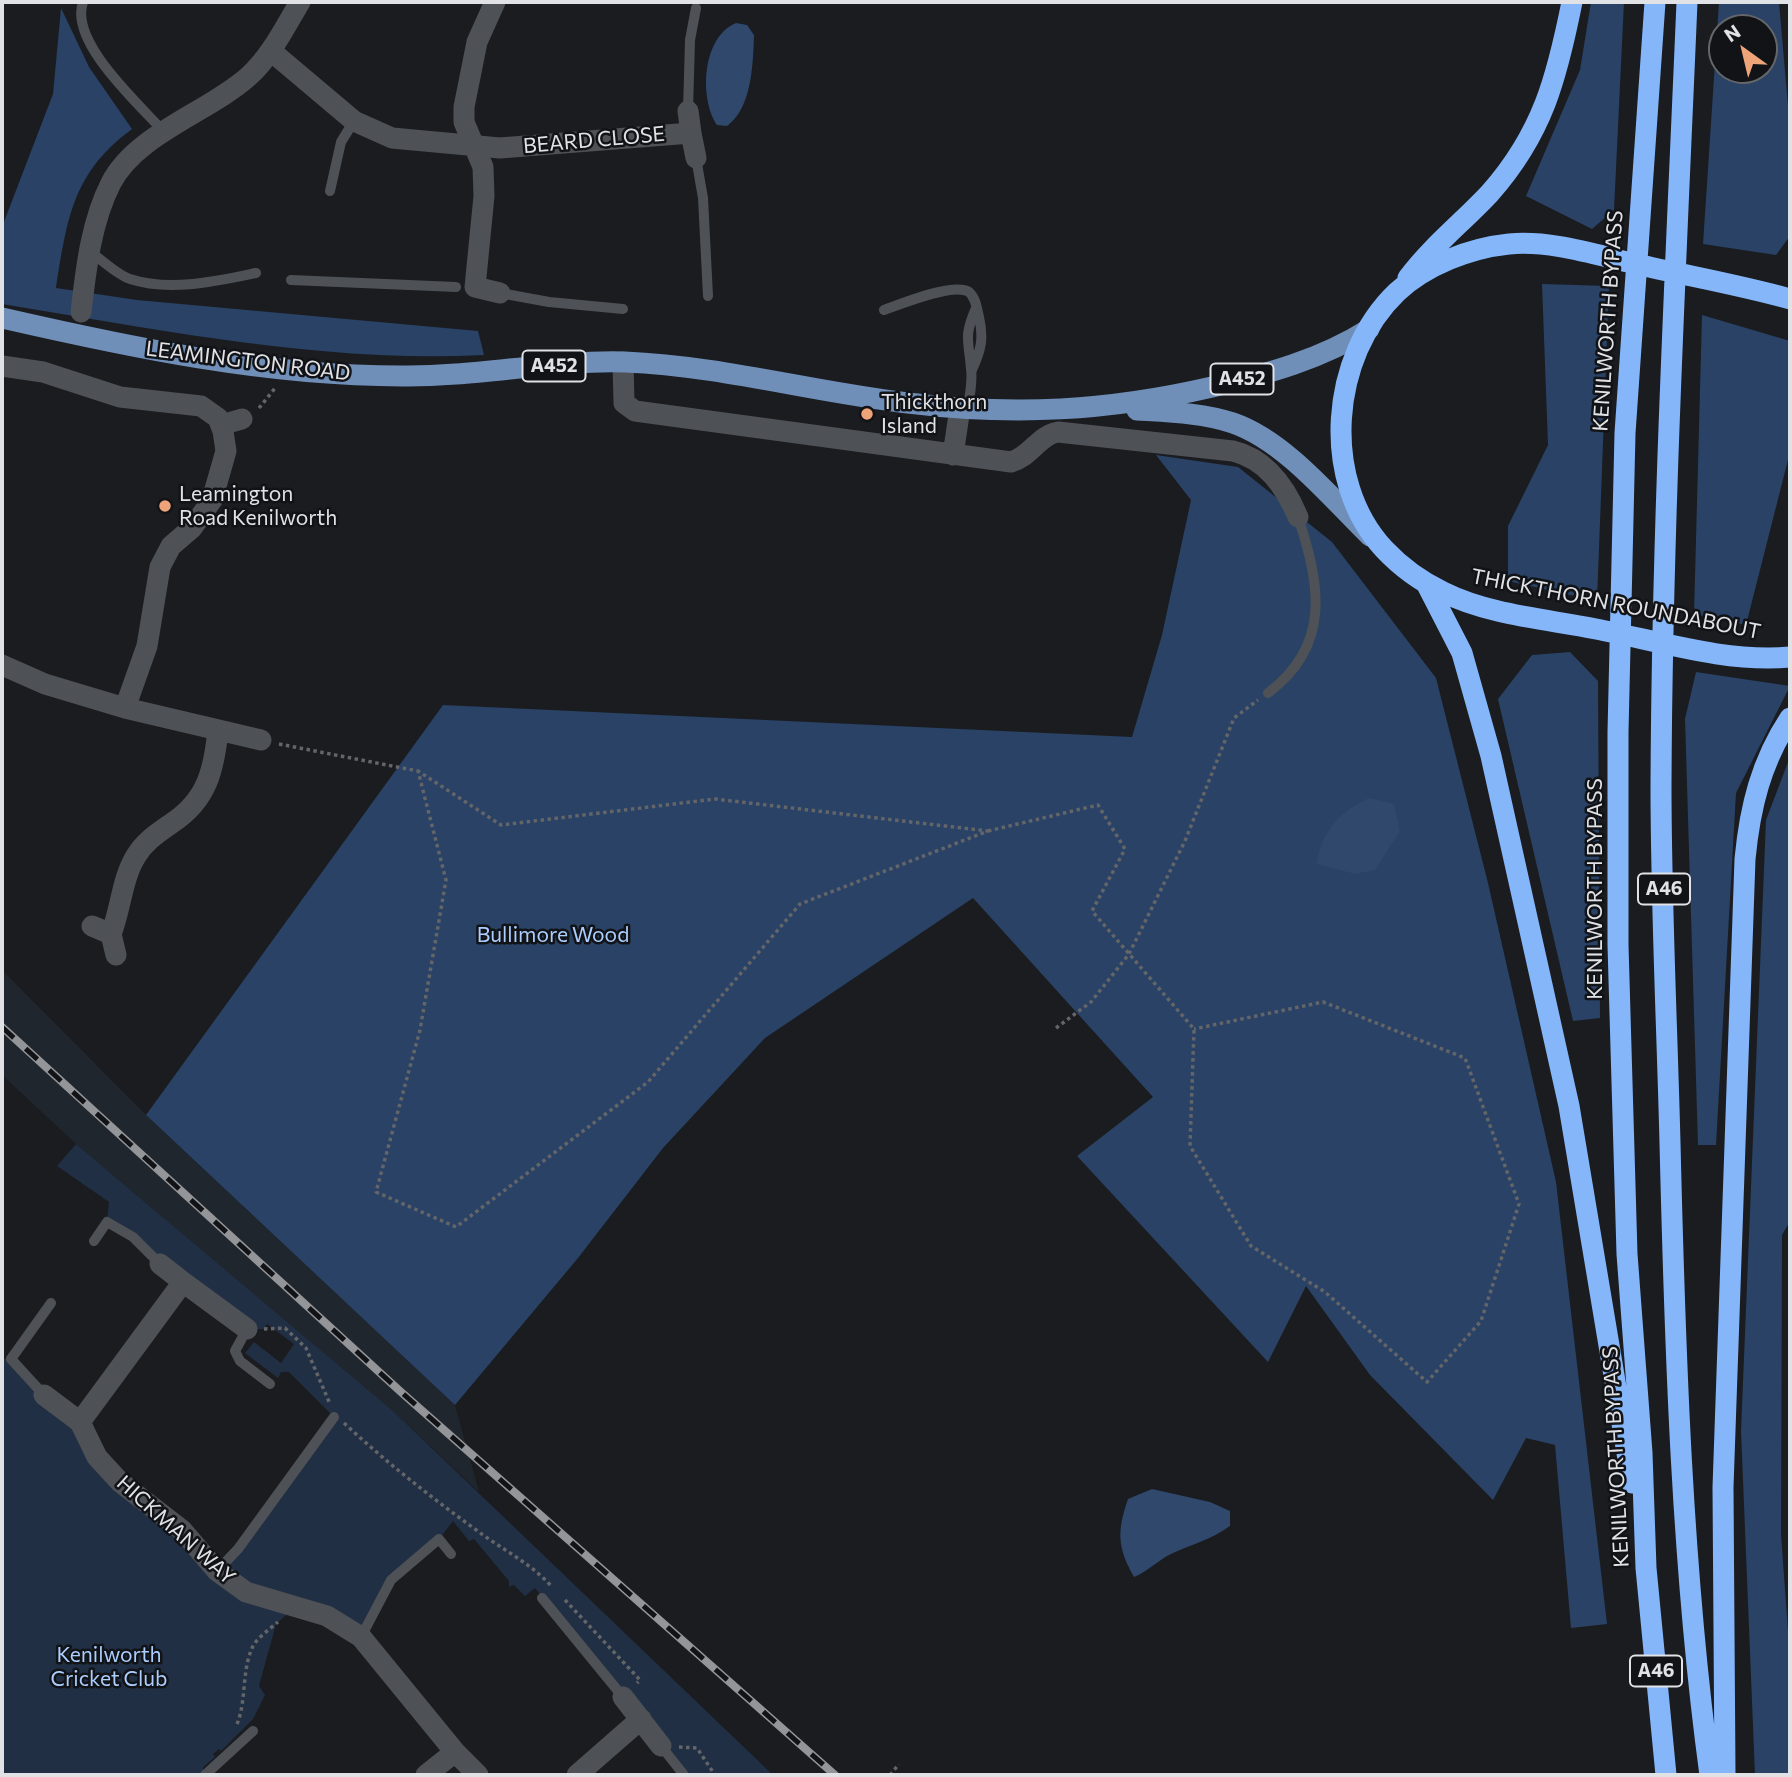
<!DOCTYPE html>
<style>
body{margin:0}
#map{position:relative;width:1792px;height:1777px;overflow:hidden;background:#1a1c20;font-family:Commissioner,sans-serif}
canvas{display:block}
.frame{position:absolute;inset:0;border:4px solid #e0e2e5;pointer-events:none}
.north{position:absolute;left:1708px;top:14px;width:70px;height:70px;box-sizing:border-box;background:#111317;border:2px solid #646669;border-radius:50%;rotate:326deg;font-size:19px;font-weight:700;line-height:28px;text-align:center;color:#e0e2e5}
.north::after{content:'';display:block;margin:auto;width:24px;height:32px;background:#efa378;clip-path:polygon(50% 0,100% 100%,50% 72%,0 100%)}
</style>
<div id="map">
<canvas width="1792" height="1777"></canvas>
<div class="frame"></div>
<div class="north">N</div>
</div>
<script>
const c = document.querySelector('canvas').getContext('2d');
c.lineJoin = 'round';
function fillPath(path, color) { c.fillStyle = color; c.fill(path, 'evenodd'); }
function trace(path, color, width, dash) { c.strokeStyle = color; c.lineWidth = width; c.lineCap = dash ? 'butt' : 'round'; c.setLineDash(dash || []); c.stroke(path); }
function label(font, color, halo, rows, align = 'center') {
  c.font = font + ' Commissioner,sans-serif'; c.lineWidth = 5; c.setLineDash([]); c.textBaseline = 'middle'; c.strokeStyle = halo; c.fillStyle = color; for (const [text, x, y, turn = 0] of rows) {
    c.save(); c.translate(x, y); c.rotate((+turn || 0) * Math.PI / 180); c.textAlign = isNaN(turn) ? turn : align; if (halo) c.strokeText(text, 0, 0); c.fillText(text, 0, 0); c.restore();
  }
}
fillPath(new Path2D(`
 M2,970L155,1124L455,1405L479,1492L393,1411L76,1144L2,1075Z`), '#20262e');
fillPath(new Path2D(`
 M76,1144L393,1411L773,1775H684L535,1588L525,1596L514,1585L509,1587V1581L474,1539L469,1541L453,1521L439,1539L391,1580L361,1637L294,1608L276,1624L259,1686L265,1695L253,1719L221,1751L219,1749L213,1754L215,1757L203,1767V1775H2V1359H11L98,1457L217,1571L334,1417L289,1372H281L278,1378L245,1353L254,1342L281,1363L294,1344L267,1324L264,1329H247L107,1222L109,1202L57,1166Z`), '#212f44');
fillPath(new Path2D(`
 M1591,2H1624L1614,210L1592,229L1526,196L1580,70Z
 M1719,2H1779L1790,129V236L1776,255L1703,244ZM1764,28V70H1722V28Z
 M61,8L89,67L132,129C72,173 67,220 56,288L137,300L478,331L484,355C321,363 162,330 2,304V227L53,94Z
 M1542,284L1609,286L1597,601L1508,581V526L1548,445Z
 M1702,315L1790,341V452L1746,625L1694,614Z
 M1156,455L1238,467L1332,542L1436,678L1488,883L1556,1182L1607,1624L1571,1628L1555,1445L1526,1438L1493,1500L1370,1375L1306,1286L1268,1362L1077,1156L1153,1097L973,898L765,1038L663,1148L578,1258L455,1405L146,1115L443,705L1132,737L1162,635L1191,500Z
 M1570,652L1598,681L1600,1018L1573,1021L1498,699L1532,655Z
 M1696,672L1790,686L1736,793L1716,1145H1698L1685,719Z
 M1790,757V1221L1782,1235L1781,1534L1790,1659V1775H1755L1741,1431L1766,820Z`), '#294265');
fillPath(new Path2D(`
 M736,23L747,25L754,35C753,64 752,108 727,126L717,125C699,98 702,37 736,23Z
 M1369,798L1394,804L1400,831L1375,870L1355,874L1317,864C1320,833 1341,810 1369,798Z
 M1152,1489L1210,1502L1230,1511V1526C1212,1539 1193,1544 1173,1553C1159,1559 1149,1571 1134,1577C1117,1547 1117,1531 1128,1499Z`), '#2f486c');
trace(new Path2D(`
 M259,408L276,387
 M279,744L418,771L446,880L420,1030L376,1192L456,1227L648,1082L800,904L988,831L715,799L501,825L418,771
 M988,831L1098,805L1125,849L1092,911L1194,1029L1190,1146L1251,1246L1325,1292L1427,1382L1481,1321L1519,1204L1465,1058L1323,1002L1194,1029
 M1056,1028L1091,1002L1129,954L1185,841L1234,718L1258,700
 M264,1329L285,1328L306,1348L330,1404
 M344,1423C387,1463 432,1498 479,1532C503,1550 532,1564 552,1587
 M565,1600L640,1680L637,1683
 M237,1724C247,1700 241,1671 253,1646C258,1637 270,1629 278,1622
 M679,1747L697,1748L715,1775
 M890,1775L899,1764`), '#636569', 3.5, [3.5, 3.5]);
trace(new Path2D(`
 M83,2C69,42 138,103 164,132
 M688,111L690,40L696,8
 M696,158L703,198L708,296
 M330,191L341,142L354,121
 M89,251C101,259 117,275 130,279C170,292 217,281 256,273
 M291,280L456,287
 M500,293L549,302L623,309
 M884,310C901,304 954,282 969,292C976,298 977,309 979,317C984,339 981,350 972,370
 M968,409C969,397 973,382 971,369C969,340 963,338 976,308
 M1268,693C1332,645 1320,584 1298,517
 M94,1241L107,1222L133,1237L160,1264
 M247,1329L235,1351L240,1361L270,1384
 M44,1395L11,1359L51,1303
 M217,1571L238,1549L334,1417
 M542,1598L623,1697
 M361,1637L391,1580L439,1539L451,1554
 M661,1746L684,1775
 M205,1775L253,1731`), '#4e5156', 10);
trace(new Path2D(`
 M495,2L477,42L464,107V122L483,167L484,196L475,287L500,293
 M271,51L354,121L392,138L500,148L691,133L696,158
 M688,111L691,133
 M81,312C86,269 91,222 111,183C136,134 209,112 249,76C271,56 285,27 300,2
 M623,362L624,403L635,411L1011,462C1030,457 1039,435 1058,432L1233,451C1266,459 1285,486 1298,517
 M2,366L43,372L120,397L201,406L218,418L223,431L226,451L212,500L192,528L171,546L160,567L147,646L125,708L45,684L2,665
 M221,425L242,419
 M953,455L960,408
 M125,708L261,740
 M92,926L111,934L116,955
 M111,934C121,909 122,878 136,856C145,841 158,833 172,823C207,800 214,770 218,730
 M160,1264L183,1282
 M44,1395L80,1422L97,1457L120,1482L182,1530L217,1571L246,1592L327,1616L361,1637L455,1752L478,1775
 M80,1422L183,1282L247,1329
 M623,1697L661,1746
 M426,1775L455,1752
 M577,1775L641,1719`), '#4e5156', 21);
trace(new Path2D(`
 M2,318C133,348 267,376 402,376C476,377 550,360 625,362C721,366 813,392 908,403C1014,416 1108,411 1212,387C1267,374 1322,359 1369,329
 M1137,410C1169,412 1203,413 1233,423C1285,441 1331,498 1370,536`), '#6f8eb8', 21);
trace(new Path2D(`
 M1655,2L1625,433L1618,732V945L1627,1254L1642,1453L1646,1568L1666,1775
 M1687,2C1676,263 1662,525 1661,786C1661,905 1667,1024 1670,1143C1675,1350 1682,1570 1710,1775
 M1408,278C1432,246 1463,222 1490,193C1543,133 1557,77 1572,2
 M1790,299C1740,285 1688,276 1636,264C1596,255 1551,240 1509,244C1470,248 1426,265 1397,292C1330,356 1320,480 1384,549C1400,566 1422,582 1443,592C1489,615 1546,619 1596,629C1658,641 1727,663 1790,657
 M1426,583L1462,653L1491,756L1569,1106L1632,1483
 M1725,1775L1723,1487L1745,859C1750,807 1761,762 1790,718`), '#85b6fa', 21);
const rail = new Path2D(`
 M2,1027L401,1392L835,1775`);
trace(rail, '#939598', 8);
trace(rail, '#111317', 5, [16]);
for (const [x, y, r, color] of [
 [867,414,7,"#efa378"],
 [165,506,7,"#efa378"]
]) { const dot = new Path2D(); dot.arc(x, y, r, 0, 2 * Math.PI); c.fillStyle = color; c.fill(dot); trace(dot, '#111317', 2.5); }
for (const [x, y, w] of [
 [554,366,63],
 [1242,379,63],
 [1664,889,52],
 [1656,1671,52]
]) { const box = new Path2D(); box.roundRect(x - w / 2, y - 15.5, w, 31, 5); c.fillStyle = '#111317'; c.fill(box); trace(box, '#e0e2e5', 2); }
label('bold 19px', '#e0e2e5', null, [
 ["A452",554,366],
 ["A452",1242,379],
 ["A46",1664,889],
 ["A46",1656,1671]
]);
label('21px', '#e0e2e5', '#111317', [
 ["BEARD CLOSE",594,140,-5],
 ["KENILWORTH BYPASS",1608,321,-86],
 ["LEAMINGTON ROAD",248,361,7],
 ["THICKTHORN ROUNDABOUT",1616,604,11],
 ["KENILWORTH BYPASS",1595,889,-90],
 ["KENILWORTH BYPASS",1616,1457,-93],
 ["HICKMAN WAY",176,1530,42]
]);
label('21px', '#e0e2e5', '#111317', [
 ["Thickthorn",881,402],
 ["Island",881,426],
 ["Leamington",179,494],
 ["Road Kenilworth",179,518]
], 'left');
label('21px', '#abceff', '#111317', [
 ["Bullimore Wood",553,935],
 ["Kenilworth",109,1655],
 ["Cricket Club",109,1679]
]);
</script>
